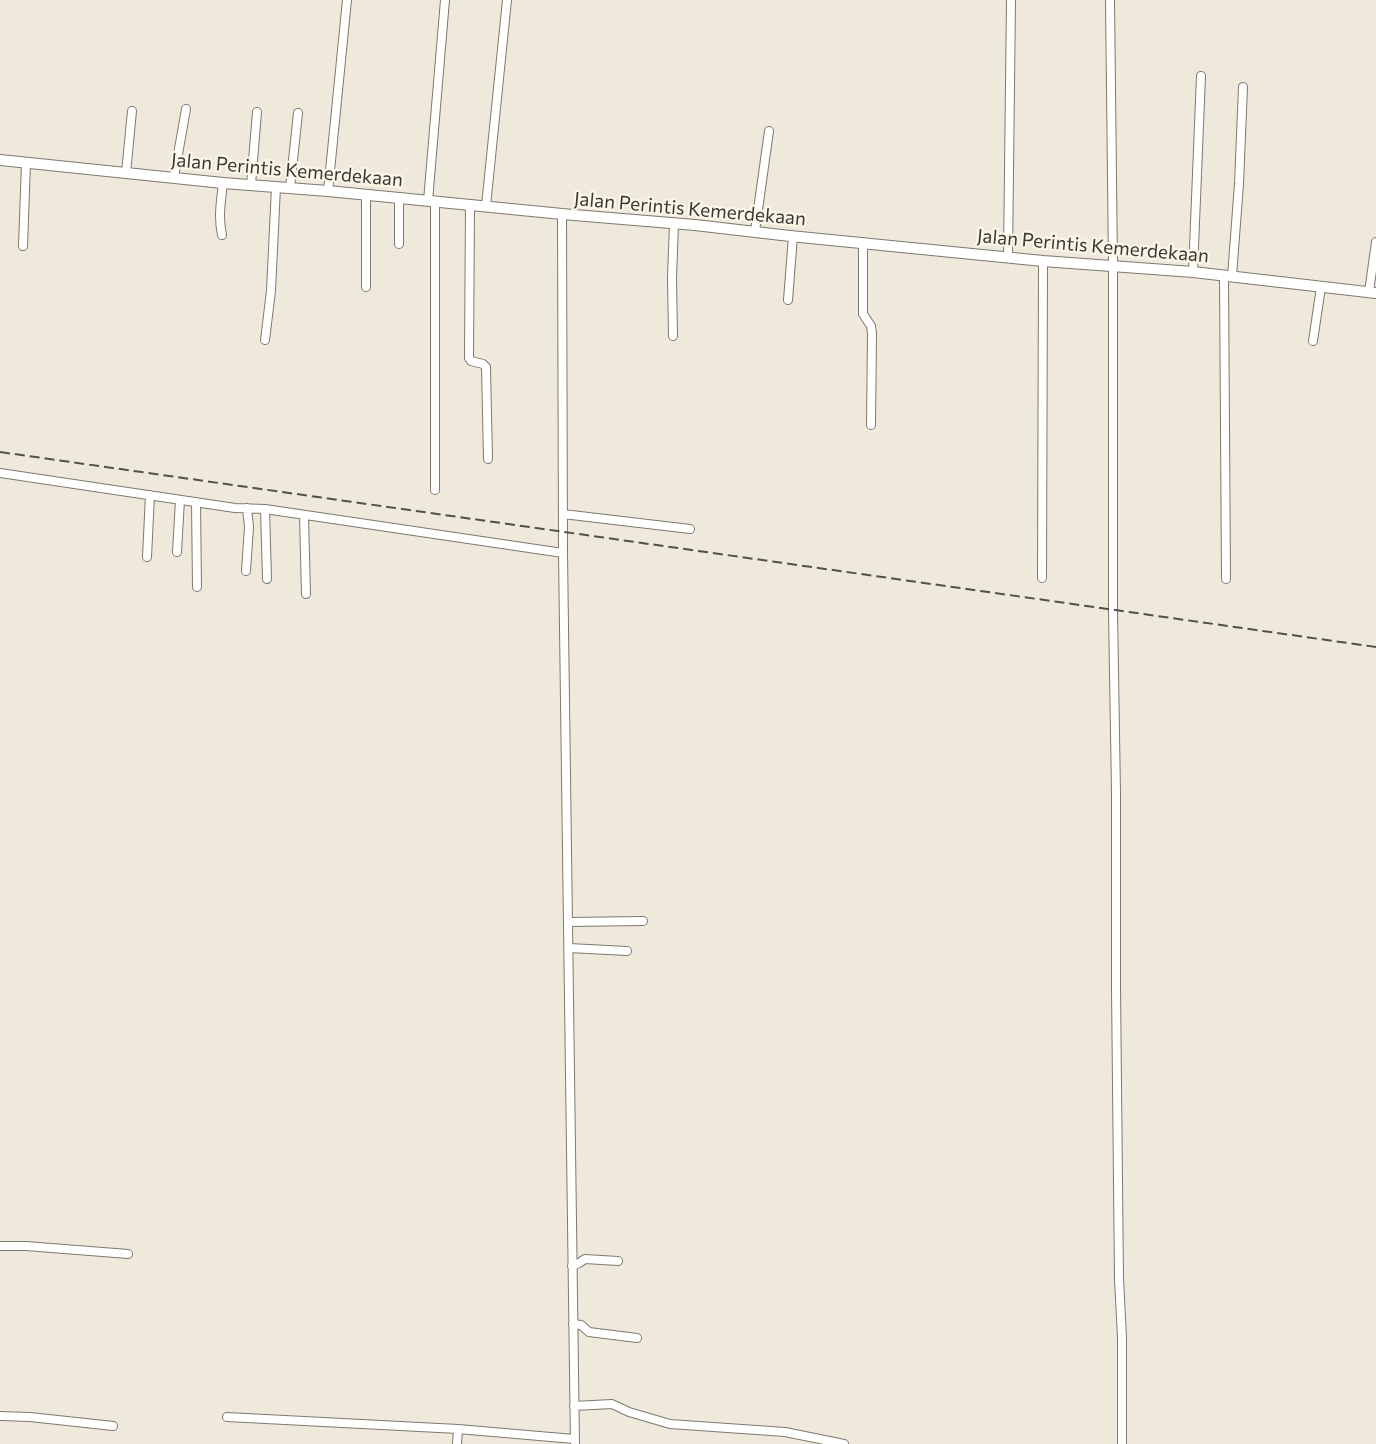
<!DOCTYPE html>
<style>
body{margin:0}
canvas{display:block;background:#efe9dc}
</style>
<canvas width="1376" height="1444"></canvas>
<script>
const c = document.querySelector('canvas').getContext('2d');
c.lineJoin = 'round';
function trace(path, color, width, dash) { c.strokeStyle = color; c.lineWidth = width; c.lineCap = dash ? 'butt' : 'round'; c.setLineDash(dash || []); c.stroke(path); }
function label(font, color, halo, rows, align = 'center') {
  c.font = font + ' Commissioner,sans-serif'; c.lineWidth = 4.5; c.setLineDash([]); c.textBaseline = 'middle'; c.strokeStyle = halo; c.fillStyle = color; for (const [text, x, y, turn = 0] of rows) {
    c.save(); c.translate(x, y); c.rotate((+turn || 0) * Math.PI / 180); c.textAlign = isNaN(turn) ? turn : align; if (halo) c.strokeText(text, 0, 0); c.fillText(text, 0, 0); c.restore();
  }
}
const minor = new Path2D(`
 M1110,0L1113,266V611L1116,793V987L1119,1279L1122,1338V1444
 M126,173L132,111
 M174,177L186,109
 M251,185L257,112
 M290,188L298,113
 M328,191L347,0
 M428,201L445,0
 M435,202V490
 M470,204L469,358L471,361L483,364L486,367L488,459
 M486,206L507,0
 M562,214L563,553L575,1444
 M755,231L769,131
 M222,235C218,217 221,201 223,183
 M863,242V314L871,326L872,333L871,425
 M399,244V197
 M23,246L26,163
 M1008,257L1011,0
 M1193,272L1201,76
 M1224,276L1226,579
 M1232,276L1239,184L1243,87
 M366,287V194
 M1369,292L1376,242
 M788,300L793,236
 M673,336L672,278L674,223
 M265,340L271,291L276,187
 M1313,341L1321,287
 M0,473L235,508L265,509L563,553
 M196,502L197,587
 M265,509L267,579
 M563,514L690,529
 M304,516L306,594
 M177,552L180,500
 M147,557L150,495
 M246,571L249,527L247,508
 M1042,578L1043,261
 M569,922L643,921
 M569,948L627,951
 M0,1246H26L128,1254
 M572,1266L579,1263L585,1259L618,1261
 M573,1324L581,1325L589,1332L637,1338
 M574,1406L612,1404L629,1412L670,1424L785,1432L844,1444
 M0,1416L30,1417L113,1426
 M227,1417L458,1429
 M457,1444L458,1429L574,1439`);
const tertiary = new Path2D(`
 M0,160L223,183L328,191L562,214L695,225L790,236L1043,261L1193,272L1376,293`);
trace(minor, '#7e796d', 10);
trace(tertiary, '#7e796d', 12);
trace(minor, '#fff', 8);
trace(tertiary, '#fff', 10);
trace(new Path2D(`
 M0,452L1376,647`), '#52504a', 2, [10, 5]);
label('19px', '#3a3833', '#fcf6e9', [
 ["Jalan Perintis Kemerdekaan",287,170,5],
 ["Jalan Perintis Kemerdekaan",690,209,5],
 ["Jalan Perintis Kemerdekaan",1093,246,5]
]);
</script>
